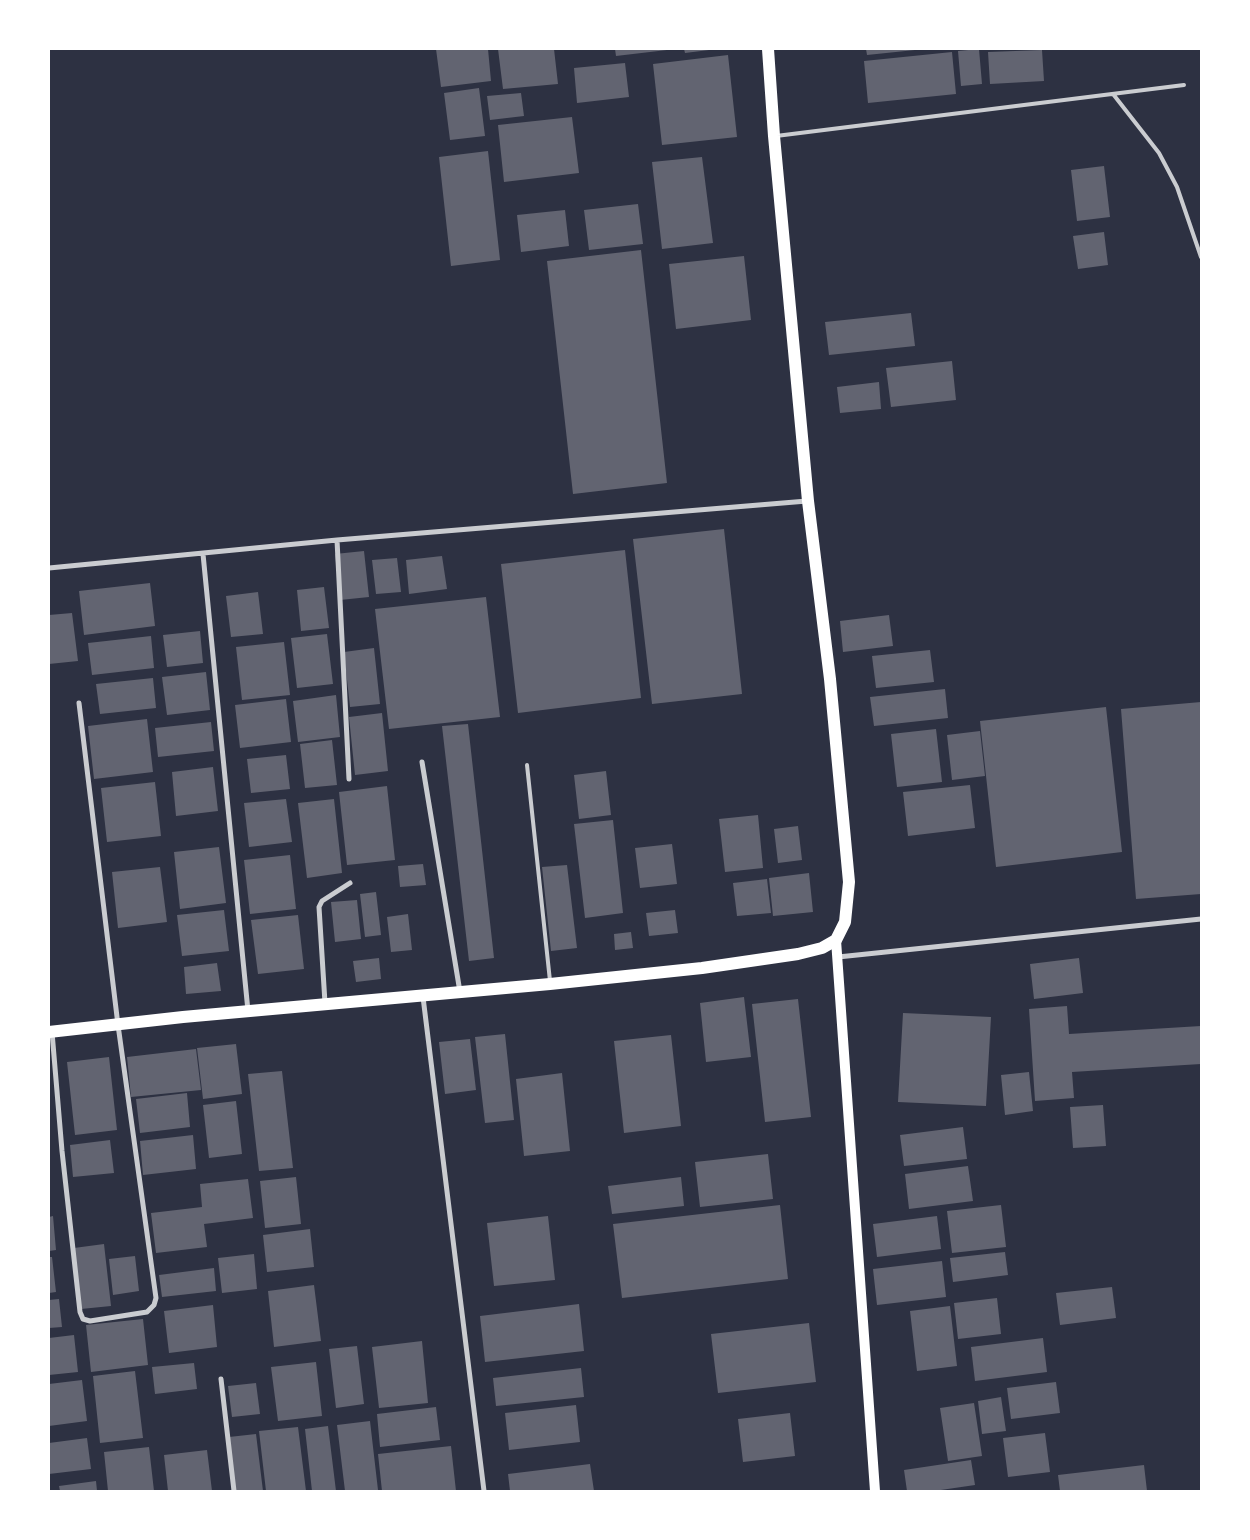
<!DOCTYPE html>
<style>
body{margin:0}
#map{position:relative;width:1250px;height:1540px;overflow:hidden;background:#2d3142;font-family:"Noto Sans",sans-serif}
canvas{display:block}
.frame{position:absolute;inset:0;border:50px solid #fff;pointer-events:none}
</style>
<div id="map">
<canvas width="1250" height="1540"></canvas>
<div class="frame"></div>
</div>
<script>
const c = document.querySelector('canvas').getContext('2d');
c.lineJoin = 'round';
function fillPath(path, color) { c.fillStyle = color; c.fill(path, 'evenodd'); }
function trace(path, color, width, dash) { c.strokeStyle = color; c.lineWidth = width; c.lineCap = dash ? 'butt' : 'round'; c.setLineDash(dash || []); c.stroke(path); }
fillPath(new Path2D(`
 M436,49H488L491,81L441,87Z
 M498,49H554L558,84L503,89Z
 M615,49H666L667,50L616,56Z
 M684,49H709V50L685,53Z
 M866,49H915V50L867,55Z
 M979,49L982,84L961,86L958,51Z
 M1042,50L1044,81L990,84L988,52Z
 M952,52L956,94L868,103L864,61Z
 M728,55L737,137L662,145L653,64Z
 M625,63L629,97L577,103L574,68Z
 M479,88L485,136L450,140L444,93Z
 M521,93L524,116L490,120L487,96Z
 M572,117L579,173L504,182L498,125Z
 M488,151L500,260L451,266L439,157Z
 M702,157L713,243L662,249L652,162Z
 M1104,166L1110,217L1077,221L1071,170Z
 M638,204L643,244L589,250L584,210Z
 M565,210L569,246L521,252L517,215Z
 M1104,232L1108,265L1078,269L1073,236Z
 M641,250L667,483L573,494L547,261Z
 M744,256L751,320L676,329L669,264Z
 M911,313L915,346L829,355L825,322Z
 M952,361L956,400L891,407L886,368Z
 M879,382L881,409L840,413L837,387Z
 M724,529L742,694L652,704L633,539Z
 M625,550L641,698L518,713L501,564Z
 M364,551L369,597L340,600L335,554Z
 M442,556L447,589L409,594L406,560Z
 M397,558L401,592L376,594L372,560Z
 M150,583L155,626L84,635L79,591Z
 M324,587L329,628L301,631L297,590Z
 M258,592L263,634L231,637L226,596Z
 M486,597L500,717L389,729L375,609Z
 M72,613L78,661L49,664V615Z
 M889,615L893,646L843,652L840,621Z
 M200,631L203,663L167,667L163,635Z
 M327,634L333,684L297,688L291,638Z
 M151,636L154,668L92,675L88,643Z
 M284,642L290,695L242,700L236,647Z
 M374,648L380,704L350,707L344,652Z
 M930,650L934,682L876,688L872,656Z
 M206,672L210,710L167,715L162,677Z
 M153,678L156,708L100,714L96,684Z
 M945,689L948,718L874,726L870,697Z
 M336,695L340,737L298,742L293,701Z
 M286,699L291,742L240,748L235,705Z
 M1201,702V894L1136,899L1121,709Z
 M1106,707L1122,852L996,867L980,721Z
 M382,713L388,771L355,775L349,717Z
 M147,719L153,772L94,779L88,726Z
 M211,722L214,751L158,757L155,728Z
 M468,724L494,958L469,961L442,726Z
 M936,729L942,782L897,787L891,734Z
 M980,731L985,776L952,780L947,735Z
 M332,740L337,785L305,788L300,744Z
 M286,755L290,789L251,793L247,759Z
 M213,767L218,811L176,816L172,772Z
 M606,771L611,815L579,819L574,775Z
 M155,782L161,836L107,842L101,788Z
 M970,785L975,828L908,836L903,792Z
 M387,786L395,860L347,865L339,792Z
 M286,799L292,842L249,847L244,803Z
 M334,799L342,873L307,878L298,803Z
 M758,815L763,868L725,872L719,819Z
 M613,820L623,913L585,918L574,824Z
 M798,826L802,860L778,863L774,829Z
 M672,844L677,884L640,888L635,848Z
 M219,847L226,903L180,909L174,852Z
 M290,855L296,909L250,914L244,860Z
 M423,864L426,885L400,887L398,866Z
 M567,865L577,948L551,951L542,867Z
 M160,867L167,922L118,928L112,872Z
 M809,873L813,912L773,916L769,878Z
 M767,879L771,913L737,916L733,883Z
 M376,892L381,935L365,937L360,894Z
 M357,900L361,939L335,942L331,902Z
 M224,910L229,951L182,956L177,915Z
 M675,910L678,933L649,936L646,913Z
 M408,914L412,950L391,952L387,917Z
 M298,915L304,969L258,974L251,920Z
 M631,932L633,948L615,950L614,934Z
 M379,958L381,979L356,982L353,961Z
 M1079,958L1083,993L1034,999L1030,964Z
 M217,963L221,991L186,994L184,967Z
 M744,997L751,1057L706,1062L700,1003Z
 M798,999L811,1117L765,1122L752,1004Z
 M1067,1006L1069,1034L1201,1026V1064L1072,1072L1074,1098L1035,1101L1029,1009Z
 M903,1013L991,1017L986,1106L898,1102Z
 M505,1034L514,1120L485,1123L475,1037Z
 M671,1035L681,1126L624,1133L614,1041Z
 M470,1039L476,1090L445,1094L439,1042Z
 M236,1044L242,1094L203,1099L197,1048Z
 M196,1049L201,1090L131,1097L127,1057Z
 M109,1057L117,1130L75,1135L67,1062Z
 M282,1071L293,1168L259,1171L248,1074Z
 M1029,1072L1033,1111L1005,1115L1001,1075Z
 M562,1073L570,1151L524,1156L516,1079Z
 M187,1093L190,1127L140,1133L136,1099Z
 M236,1101L242,1154L209,1158L203,1105Z
 M1103,1105L1106,1146L1073,1148L1070,1107Z
 M963,1127L967,1159L904,1166L900,1135Z
 M193,1135L196,1169L143,1175L140,1141Z
 M110,1140L114,1173L73,1177L70,1145Z
 M768,1154L773,1199L700,1207L695,1162Z
 M968,1166L973,1201L909,1209L905,1174Z
 M296,1177L301,1224L265,1228L260,1181Z
 M681,1177L684,1206L612,1214L608,1186Z
 M248,1179L253,1218L204,1224L207,1247L156,1253L151,1213L202,1207L200,1184Z
 M780,1205L788,1279L622,1298L613,1224Z
 M1001,1205L1006,1247L952,1253L947,1211Z
 M53,1216L56,1250L49,1251V1217Z
 M548,1216L555,1280L494,1286L487,1223Z
 M937,1216L941,1249L877,1257L873,1224Z
 M310,1229L314,1267L267,1272L263,1235Z
 M104,1244L111,1306L81,1309L74,1248Z
 M1005,1252L1008,1275L953,1282L950,1258Z
 M254,1254L257,1289L222,1293L218,1258Z
 M135,1256L139,1291L113,1295L109,1259Z
 M49,1257H52L56,1292L49,1293Z
 M942,1261L946,1297L877,1305L873,1269Z
 M214,1268L216,1291L162,1297L159,1275Z
 M314,1285L321,1341L274,1347L268,1291Z
 M1112,1287L1116,1318L1060,1325L1056,1293Z
 M997,1298L1001,1334L958,1339L954,1303Z
 M59,1299L62,1327L49,1328V1300Z
 M579,1304L584,1351L485,1362L480,1316Z
 M213,1305L217,1347L169,1353L164,1311Z
 M950,1306L957,1366L917,1371L910,1311Z
 M143,1319L148,1365L91,1372L86,1325Z
 M809,1323L816,1382L718,1393L711,1334Z
 M74,1335L78,1372L49,1375V1338Z
 M1043,1338L1047,1372L975,1381L971,1347Z
 M422,1341L428,1403L379,1408L372,1347Z
 M357,1346L364,1404L336,1408L329,1349Z
 M316,1362L322,1416L278,1421L271,1367Z
 M194,1363L197,1389L155,1394L152,1367Z
 M581,1368L584,1397L496,1406L493,1378Z
 M135,1371L143,1438L100,1443L93,1376Z
 M82,1380L87,1421L49,1426V1384Z
 M1056,1382L1060,1413L1011,1419L1007,1388Z
 M256,1383L260,1414L232,1417L228,1386Z
 M1001,1397L1006,1431L982,1434L978,1401Z
 M974,1403L982,1456L948,1461L940,1408Z
 M576,1405L580,1442L509,1450L505,1413Z
 M436,1407L440,1440L380,1447L377,1414Z
 M790,1413L795,1456L743,1462L738,1419Z
 M370,1421L378,1490L345,1491L337,1425Z
 M328,1426L336,1491H312L305,1429Z
 M298,1427L306,1491H266L259,1431Z
 M1045,1433L1050,1472L1008,1477L1003,1438Z
 M256,1434L263,1491H235L229,1437Z
 M87,1438L91,1469L49,1474V1443Z
 M451,1446L456,1491H382L378,1454Z
 M149,1447L154,1491H108L104,1452Z
 M207,1450L212,1491H168L164,1455Z
 M971,1460L975,1485L934,1491H907L904,1470Z
 M590,1464L594,1491H510L508,1474Z
 M1144,1465L1147,1491H1060L1058,1475Z
 M96,1481L97,1491H60L59,1486Z`), '#626471');
trace(new Path2D(`
 M1113,94L1159,153L1177,187L1201,257
 M776,136L1184,85
 M527,765L550,981`), '#caccd0', 4);
trace(new Path2D(`
 M337,540L349,779
 M203,554L248,1011
 M49,568L337,540L807,501
 M422,762L460,992
 M838,957L1201,919
 M423,997L484,1491
 M325,1003L319,907L322,901L350,883
 M52,1032L62,1151L80,1312L83,1319L90,1321L147,1312L154,1305L156,1298L118,1025L79,703
 M221,1379L234,1491`), '#caccd0', 5);
trace(new Path2D(`
 M836,940L875,1491`), '#fff', 10);
trace(new Path2D(`
 M49,1032L183,1017L550,984L702,968L798,954L822,948L836,940L845,922L849,882L830,679L808,501L774,136L768,49`), '#fff', 12);
</script>
